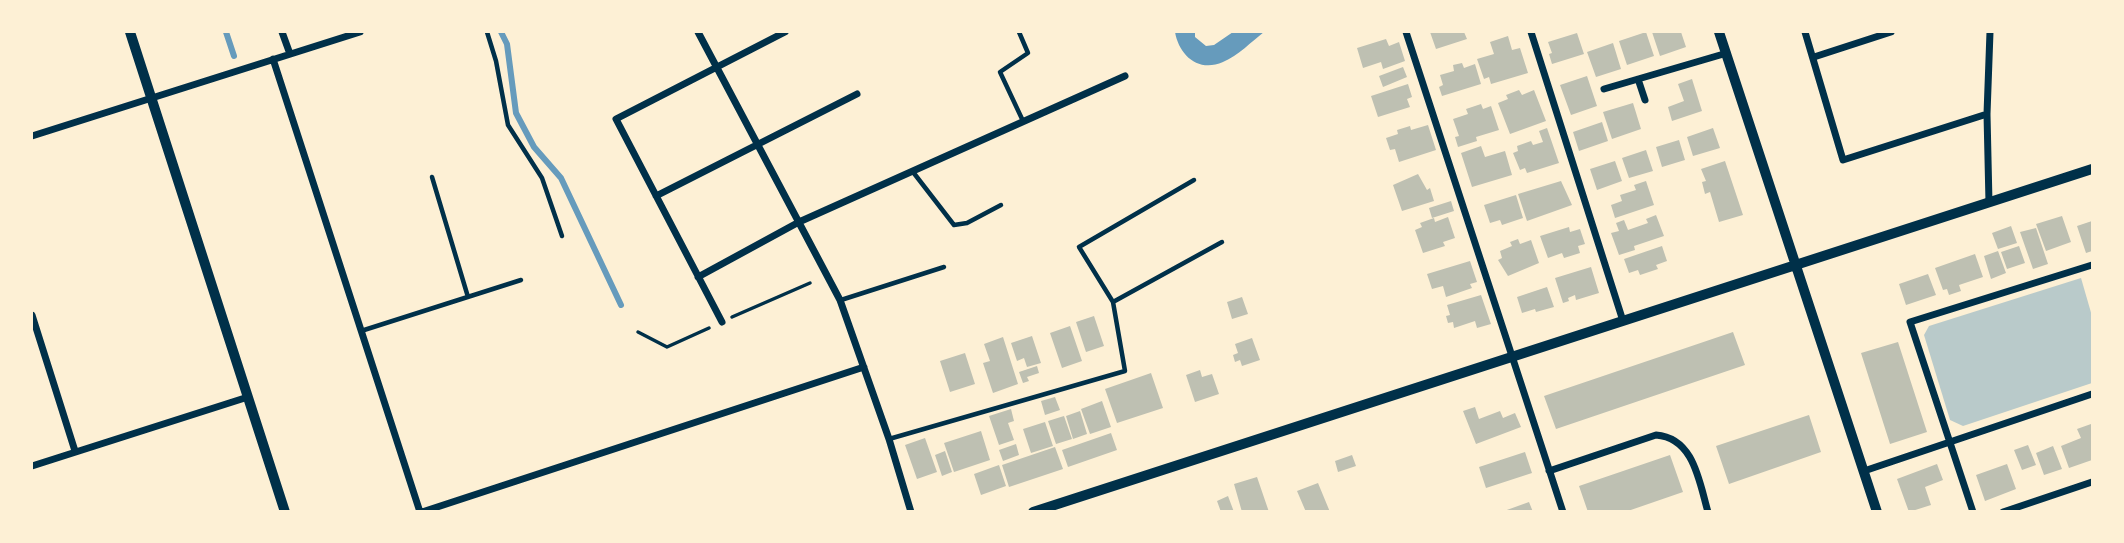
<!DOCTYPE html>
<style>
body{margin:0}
#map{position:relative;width:2124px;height:543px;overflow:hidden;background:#fdf0d5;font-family:Roboto,sans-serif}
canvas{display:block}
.frame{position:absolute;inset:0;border:33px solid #fdf0d5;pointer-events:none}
</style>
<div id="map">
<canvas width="2124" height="543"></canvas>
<div class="frame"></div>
</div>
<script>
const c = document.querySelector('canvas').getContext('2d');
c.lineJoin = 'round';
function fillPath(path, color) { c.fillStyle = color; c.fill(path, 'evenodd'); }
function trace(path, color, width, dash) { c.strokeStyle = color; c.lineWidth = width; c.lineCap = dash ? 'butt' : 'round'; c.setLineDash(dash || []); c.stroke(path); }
fillPath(new Path2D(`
 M2081,278L2092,316V383L1963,426L1950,420L1924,335L1929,326Z`), '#b9caca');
fillPath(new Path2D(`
 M1175,32H1195V37L1206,46L1214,45L1233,32H1264C1252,41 1238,56 1223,62C1198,73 1179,55 1175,32Z`), '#669bbc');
trace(new Path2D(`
 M226,32L234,56
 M501,32L507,44L516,113L534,147L561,178L621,305`), '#669bbc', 6);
fillPath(new Path2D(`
 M1430,32H1464L1467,39L1436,49Z
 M1646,32L1654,56L1627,65L1619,41Z
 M1652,32H1681L1686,47L1660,56Z
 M1577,33L1584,54L1552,64L1549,54L1552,53L1548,42Z
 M1508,36L1512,50L1520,48L1528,73L1491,84L1489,77L1484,79L1477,59L1494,54L1490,42Z
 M1386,39L1389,46L1399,42L1405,61L1383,69L1381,62L1363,68L1357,48Z
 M1613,43L1621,69L1596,77L1587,52Z
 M1462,63L1464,68L1475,64L1481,84L1442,96L1439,87L1443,85L1440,75L1454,71L1453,65Z
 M1403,67L1407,77L1383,87L1379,76Z
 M1587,76L1597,106L1571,115L1560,85Z
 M1692,79L1702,111L1672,121L1668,107L1684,101L1678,84Z
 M1408,84L1412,97L1407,99L1410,107L1378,117L1371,96Z
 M1519,90L1522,95L1534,90L1546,121L1510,134L1498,103L1508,99L1506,95Z
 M1633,103L1641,129L1612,139L1603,112Z
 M1481,104L1483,109L1491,106L1499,130L1476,137L1477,141L1458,147L1455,137L1459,136L1453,119L1468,114L1466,109Z
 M1602,122L1608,141L1579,151L1573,132Z
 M1428,125L1436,150L1399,162L1395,149L1390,150L1386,138L1398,134L1397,130L1410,126L1411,130Z
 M1547,128L1559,163L1527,173L1525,168L1520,170L1513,153L1518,151L1517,146L1531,141L1533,145L1543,142L1539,131Z
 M1713,128L1720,148L1693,156L1687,137Z
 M1679,140L1685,160L1662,167L1656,147Z
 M1481,146L1485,157L1505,151L1512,175L1472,187L1461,153Z
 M1646,150L1653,171L1629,178L1622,158Z
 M1615,161L1622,181L1597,190L1590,169Z
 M1725,161L1743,215L1719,222L1710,192L1705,194L1702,182L1706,181L1701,169Z
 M1418,174L1427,190L1430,188L1434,201L1402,211L1393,185Z
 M1561,181L1572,205L1527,221L1518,194Z
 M1646,181L1654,205L1615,218L1611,205L1622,201L1620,195L1636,190L1634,185Z
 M1516,195L1523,218L1502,225L1500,220L1490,223L1484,205Z
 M1451,201L1454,211L1432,218L1429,208Z
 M1656,215L1664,236L1634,246L1635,250L1619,255L1611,233L1619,231L1616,223L1624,220L1628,230L1648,223L1646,219Z
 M2062,216L2071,242L2046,251L2036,224Z
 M1448,217L1455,238L1443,242L1445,246L1423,253L1415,230L1422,227L1420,223L1434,218L1435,222Z
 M2092,221V251L2086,253L2077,226Z
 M2011,226L2017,243L1998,249L1992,233Z
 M1569,227L1570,232L1580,229L1585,244L1578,246L1580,253L1564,258L1562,253L1548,258L1540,236Z
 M2036,228L2048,264L2033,269L2020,232Z
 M1518,239L1520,244L1531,240L1539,263L1508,276L1498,260L1502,258L1500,251L1512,246L1510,242Z
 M1662,246L1667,261L1656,265L1658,269L1640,275L1638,270L1629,273L1624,259Z
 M2019,246L2025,263L2007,269L2001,252Z
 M1998,251L2006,273L1991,279L1984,256Z
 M1975,254L1983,277L1959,285L1961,291L1949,295L1947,289L1943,290L1935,268Z
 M1470,261L1477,282L1470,284L1472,288L1446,297L1443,286L1432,289L1427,274Z
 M1591,267L1599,293L1576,300L1575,295L1568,298L1569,301L1563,303L1555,278Z
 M1928,274L1936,295L1906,305L1899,284Z
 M1547,287L1554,307L1536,312L1535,309L1522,313L1517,297Z
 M1481,295L1491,324L1477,328L1475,321L1454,328L1453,322L1448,323L1446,316L1450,315L1447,305Z
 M1242,297L1248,314L1232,319L1227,302Z
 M1094,316L1104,346L1086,352L1076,322Z
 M1070,326L1082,361L1062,368L1050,333Z
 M1733,332L1745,365L1556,429L1544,396Z
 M1032,336L1041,363L1027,367L1024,358L1017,361L1011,343Z
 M1003,337L1018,384L993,393L983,363L990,361L984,344Z
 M1252,338L1260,360L1242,366L1240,360L1235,362L1233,355L1238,353L1235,344Z
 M1898,342L1927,432L1890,444L1861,353Z
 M965,353L975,384L950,392L940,361Z
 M1037,366L1039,373L1027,377L1029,381L1023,383L1019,372Z
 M1200,370L1202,377L1212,374L1219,394L1195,402L1186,375Z
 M1151,373L1163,408L1117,423L1105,389Z
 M1055,397L1060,410L1045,415L1041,401Z
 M1102,401L1111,427L1090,434L1081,409Z
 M1475,407L1479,419L1500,411L1503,418L1515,413L1521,427L1476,444L1463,411Z
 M1011,409L1014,421L1008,423L1014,440L999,445L989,416Z
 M1080,411L1087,434L1073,439L1066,416Z
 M1809,415L1821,452L1729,484L1716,446Z
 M1064,416L1072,439L1056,444L1048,421Z
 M1045,422L1053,446L1031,453L1023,429Z
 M2091,424L2092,460L2069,468L2061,446L2081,438L2077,429Z
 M981,431L990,460L954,472L944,443Z
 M1111,433L1117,450L1068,467L1062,450Z
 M925,438L937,472L917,479L905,445Z
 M1016,444L1019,455L1003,461L999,450Z
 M2028,445L2036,465L2022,470L2014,450Z
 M2053,446L2062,469L2044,475L2036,453Z
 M1055,447L1063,469L1009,487L1002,465Z
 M945,451L952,472L942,476L935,455Z
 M1525,452L1532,473L1486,488L1479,467Z
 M1352,455L1356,466L1338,472L1335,461Z
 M1670,455L1683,492L1625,512H1588L1579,486Z
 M1937,464L1943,480L1925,487L1931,505L1909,512L1897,479Z
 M2007,464L2016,489L1985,501L1976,475Z
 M999,465L1006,486L981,495L974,474Z
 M1257,477L1269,512H1242L1234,484Z
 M1318,483L1330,512H1306L1297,491Z
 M1228,496L1234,512H1221L1217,501Z
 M1529,502L1533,512H1504V511Z`), '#bec0b2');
trace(new Path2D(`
 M732,317L810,283
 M638,332L667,347L709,328`), '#003049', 3.5);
trace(new Path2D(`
 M487,32L496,61L508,125L542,178L562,236
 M1019,32L1028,53L1000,72L1023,121
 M913,172L954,225L967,223L1001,205
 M432,177L468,297
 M841,300L944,267
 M1113,302L1222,242
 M361,331L521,280
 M889,439L1125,371L1113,302L1079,247L1194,180`), '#003049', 4.5);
trace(new Path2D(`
 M282,32L290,54
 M698,32L840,300L889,439L911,512
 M1406,32L1563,512
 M1531,32L1623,321
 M1805,32L1843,160L1987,114
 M1814,57L1891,32
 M273,59L420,512
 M1638,79L1645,100
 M1604,89L1727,53
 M32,136L360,32
 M656,196L857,94
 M1989,203L1987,114L1990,32
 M698,277L799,222L1125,76
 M32,315L75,451
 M722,322L616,119L785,32
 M32,466L248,397
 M1549,471L1656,435C1694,438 1699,481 1708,512
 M1864,471L2092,394
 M422,512L864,367
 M1973,512L1910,322L2092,265
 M2003,512L2092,482`), '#003049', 7);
trace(new Path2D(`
 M130,32L285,512
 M1719,32L1877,512
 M1033,512L2092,169`), '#003049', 10);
</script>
